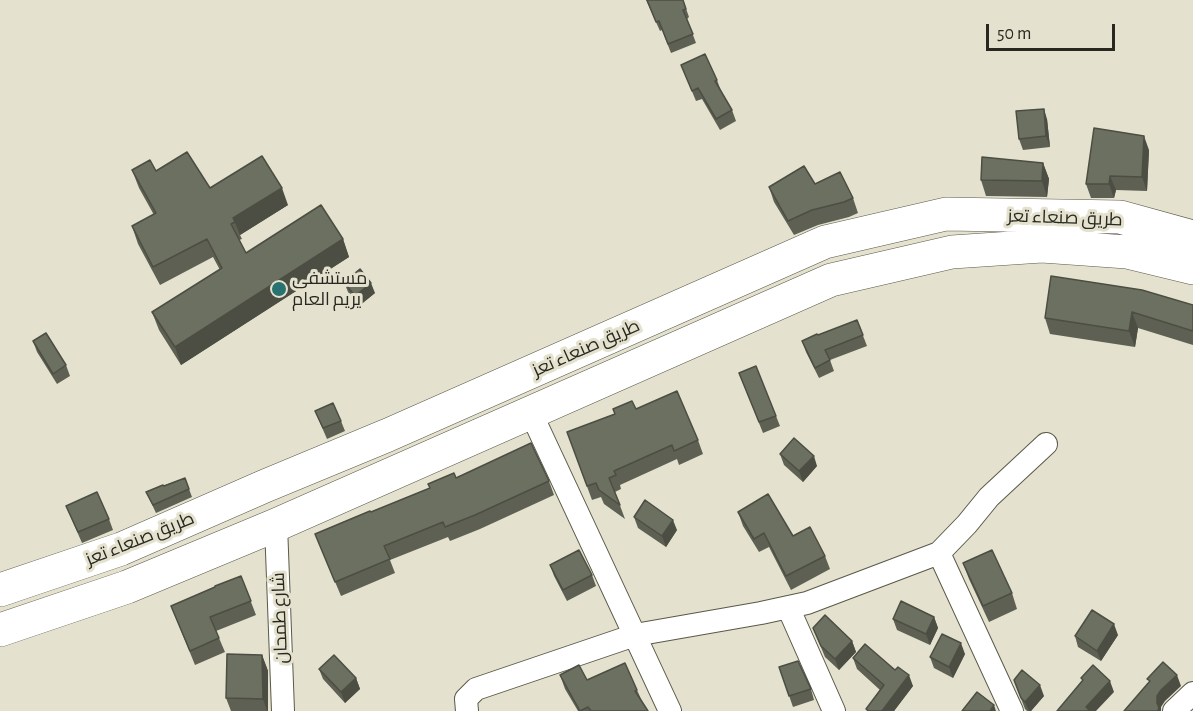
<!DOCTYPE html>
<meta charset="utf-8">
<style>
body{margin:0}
#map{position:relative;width:1193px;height:711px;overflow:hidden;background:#e4e2ce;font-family:"Alegreya Sans",sans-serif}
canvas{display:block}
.scale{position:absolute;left:986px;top:24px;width:129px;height:27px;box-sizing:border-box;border:3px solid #282820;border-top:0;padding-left:8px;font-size:18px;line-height:21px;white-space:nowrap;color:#282820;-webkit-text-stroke:4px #e4e2ce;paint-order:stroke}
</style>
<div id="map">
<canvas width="1193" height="711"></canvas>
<div class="scale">50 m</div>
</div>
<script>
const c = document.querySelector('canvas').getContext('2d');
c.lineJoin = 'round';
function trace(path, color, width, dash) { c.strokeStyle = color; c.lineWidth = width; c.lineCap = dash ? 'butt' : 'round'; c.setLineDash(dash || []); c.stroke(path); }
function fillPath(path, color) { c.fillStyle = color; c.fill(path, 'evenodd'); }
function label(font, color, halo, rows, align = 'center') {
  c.font = font + ' "Alegreya Sans",Cairo,sans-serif'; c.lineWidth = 6; c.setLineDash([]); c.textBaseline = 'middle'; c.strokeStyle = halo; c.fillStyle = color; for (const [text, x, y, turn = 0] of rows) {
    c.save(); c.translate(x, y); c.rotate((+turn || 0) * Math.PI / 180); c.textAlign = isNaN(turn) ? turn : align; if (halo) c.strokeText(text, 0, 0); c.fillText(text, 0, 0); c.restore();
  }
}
const minor = new Path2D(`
 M531,413L670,711
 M276,525L283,711
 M939,553L1012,711
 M788,607L834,711
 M467,711L466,699L476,689L635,635L761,613L807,603L939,553L967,524L989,497L1046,444
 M1174,711L1193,693`);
const highway = new Path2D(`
 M0,590L121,549L265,486L388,435L825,242L946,214L1120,217L1193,237
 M0,630L127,587L276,525L831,280L952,252L1042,246L1127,252L1193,268`);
trace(minor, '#5a5848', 24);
trace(highway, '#5a5848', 34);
trace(minor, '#fff', 22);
trace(highway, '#fff', 33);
fillPath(new Path2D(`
 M646,0H683L689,17L687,19L696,43L671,53L662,30L660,31Z
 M681,65L717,80L721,91L732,110L736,121L720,130L702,99L696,101Z
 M1047,119L1050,147L1023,150L1019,139Z
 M1149,150L1147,191L1116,190L1114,198H1091L1086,184Z
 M1043,163L1049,179L1047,197L986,196L981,180Z
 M132,170L156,171L210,188L288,205L240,235L242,239L239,240L246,253L343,239L349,257L181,365L159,330L152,312L220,270L213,257L160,285L138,244L132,226L154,215L139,188Z
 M815,184L853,198L858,213L849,217L818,225L794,235L774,202L769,187Z
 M344,282L375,293L359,306L348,292Z
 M1193,305V345L1138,328L1135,347L1050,334L1045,318Z
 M857,320L867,346L830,360L834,371L819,378L806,352L802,341Z
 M33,341L66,365L70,376L57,384L37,352Z
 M739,373L776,416L780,426L763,433Z
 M636,409L698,440L703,454L679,465L677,459L620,485L621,489L615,492L625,519L604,504L601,497L592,500L567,432Z
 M315,411L341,421L345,431L327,439Z
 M780,454L817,466L803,482L784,465Z
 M185,478L192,497L156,513L146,492Z
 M456,478L549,481L554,495L480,529L450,541L448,537L390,560L395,573L341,596L315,534Z
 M66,506L109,519L113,530L82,543Z
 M738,512L793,536L825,556L830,569L791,590L769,547L759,552L743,526Z
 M634,517L677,530L666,547L638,528Z
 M963,563L1012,593L1017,609L989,622L969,579Z
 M550,565L592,575L596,586L567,601L554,576Z
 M241,576L256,615L216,631L225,652L195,665L171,606Z
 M934,617L938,628L930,645L897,630L893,619Z
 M813,628L852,641L856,652L839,670L825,657Z
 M1118,635L1101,661L1078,647L1075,636Z
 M965,654L953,678L934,668L930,657Z
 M262,655L268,671V711H231L226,698Z
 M853,658L895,670L913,686L894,711H867L866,709L880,690L857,669Z
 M779,667L811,689L814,700L793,707Z
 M319,669L356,678L360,689L345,703L323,679Z
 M560,675L637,690L642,701L648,711H578L565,689Z
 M1014,680L1044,696L1031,711H1027L1025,709Z`), '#5d6053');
fillPath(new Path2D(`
 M1044,109L1047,119L1050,147L1046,136Z
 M1144,136L1149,150L1147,191L1142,177Z
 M1043,163L1049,179L1047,197L1042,181Z
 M1110,176L1116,190L1114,198L1109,184Z
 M282,188L288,205L240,235L233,218Z
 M343,239L349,257L181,365L175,347Z
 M371,283L375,293L359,306L355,296Z
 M1132,312L1138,328L1135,347L1129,331Z
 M814,456L817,466L803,482L799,471Z
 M673,520L677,530L666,547L662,536Z
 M934,617L938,628L930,645L926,634Z
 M1114,624L1118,635L1101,661L1097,651Z
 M852,641L856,652L839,670L835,659Z
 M961,643L965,654L953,678L949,667Z
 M262,655L268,671V711H267L263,699Z
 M909,675L913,686L894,711H882Z
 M1177,675L1181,686L1165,701L1161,707V711H1158L1157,703V696L1161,690Z
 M356,678L360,689L345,703L341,692Z
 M1110,681L1114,692L1096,711H1087L1086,707Z
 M1040,685L1044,696L1031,711H1029L1025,702Z
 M994,705L996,711H990Z`), '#4c4e43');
const building = new Path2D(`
 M647,0H683L686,9L683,10L693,34L668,44L659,21L656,22Z
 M705,54L717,80L715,81L732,110L716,119L698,88L692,91L681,65Z
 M1044,109L1046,136L1019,139L1016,111Z
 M1094,128L1144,136L1142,177L1110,176L1109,184H1086Z
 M187,152L210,188L262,156L282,188L233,218L235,222L231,224L246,253L321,205L343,239L175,347L152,312L222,268L207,239L153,267L132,226L156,213L132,170L150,160L156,171Z
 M982,157L1043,163L1042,181L981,180Z
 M804,166L815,184L840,172L853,198L844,202L812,210L788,221L769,187Z
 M360,269L371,283L355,296L344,282Z
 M1051,276L1142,290L1193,305V331L1132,312L1129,331L1045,318Z
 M857,320L863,335L825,350L830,360L815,368L802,341L817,334L818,335Z
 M46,333L66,365L53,374L33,341Z
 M756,366L776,416L759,422L739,373Z
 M677,391L698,440L674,451L672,445L614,471L616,475L609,478L620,505L599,490L596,483L587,486L567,432L615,414L613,409L632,401L636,409Z
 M333,403L341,421L323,428L315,411Z
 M794,438L814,456L799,471L780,454Z
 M531,443L549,481L475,515L445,527L443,522L384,546L390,559L335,582L315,534L370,511L371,512L430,488L428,484L454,473L456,478Z
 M185,478L189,489L153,505L146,492L163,485L164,486Z
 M97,492L109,519L78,532L66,506Z
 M768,494L793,536L810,527L825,556L786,576L764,533L754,539L738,512Z
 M645,500L673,520L662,536L634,517Z
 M579,550L592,575L563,590L550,565Z
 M992,550L1012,593L983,606L963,563Z
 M241,576L251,601L210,617L219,638L190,651L171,606L215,587V586Z
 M901,601L934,617L926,634L893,619Z
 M1092,610L1114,624L1097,651L1075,636Z
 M825,615L852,641L835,659L821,646L813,628Z
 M942,634L961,643L949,667L930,657Z
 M865,644L895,670L898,667L909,675L882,711H869L866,709L884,685L853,658Z
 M227,654L262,655L263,699L226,698Z
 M334,655L356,678L341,692L319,669Z
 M798,661L811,689L789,696L779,667Z
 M1163,662L1177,675L1161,690L1157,696V703L1159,708L1158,710L1159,711H1124L1150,681L1147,679Z
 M625,663L637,690L635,691L648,711H591L588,707L580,711L560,675L579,665L587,680Z
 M1093,665L1110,681L1086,707L1090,711H1057L1083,680L1081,678Z
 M1022,670L1040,685L1025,702L1021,698L1014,680Z
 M977,692L994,705L990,711H962Z`);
fillPath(building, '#6c7060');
trace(building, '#4c4e43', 1.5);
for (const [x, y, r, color] of [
 [279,289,8,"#287271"]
]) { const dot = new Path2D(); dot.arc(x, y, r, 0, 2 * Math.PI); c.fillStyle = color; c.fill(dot); trace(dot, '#e4e2ce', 2); }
label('18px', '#282820', '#e4e2ce', [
 ["طريق صنعاء تعز",1065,218,2],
 ["طريق صنعاء تعز",586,348,-24],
 ["طريق صنعاء تعز",140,539,-22],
 ["شارع طمحان",280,618,-92]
]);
label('18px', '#282820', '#e4e2ce', [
 ["مستشفى",292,279],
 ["يريم العام",292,300]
], 'left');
</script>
